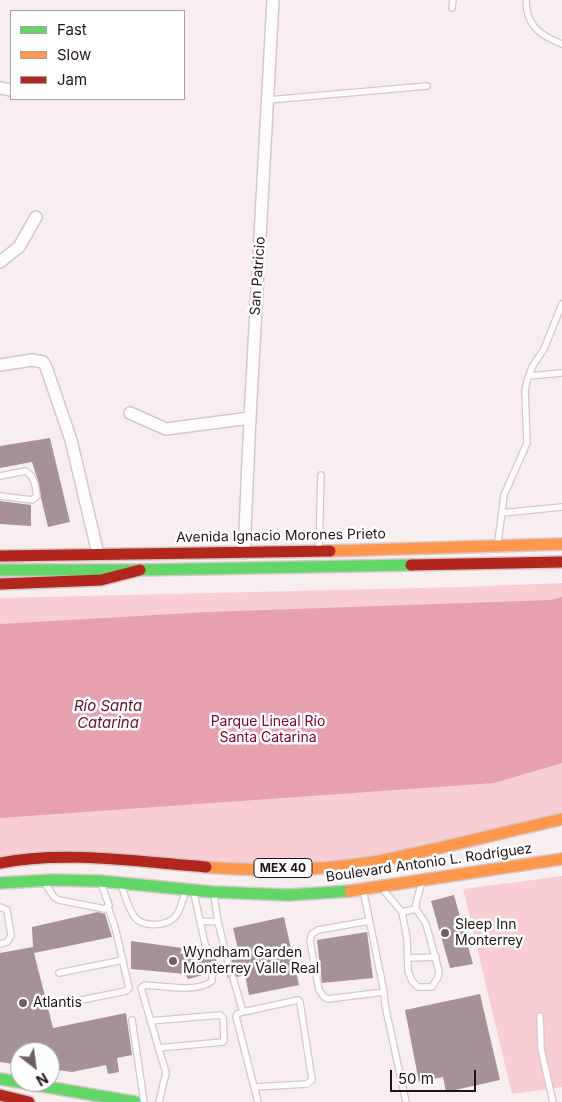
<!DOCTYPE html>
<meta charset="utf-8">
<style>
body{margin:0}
#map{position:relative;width:562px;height:1102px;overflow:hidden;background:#f8eef0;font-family:Inter,sans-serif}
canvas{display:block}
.legend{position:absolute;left:10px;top:10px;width:175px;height:90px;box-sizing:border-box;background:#fff;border:1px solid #a7a1a2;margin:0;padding:6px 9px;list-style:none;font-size:15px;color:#221416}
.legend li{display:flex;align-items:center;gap:10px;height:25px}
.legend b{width:25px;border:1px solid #a7a1a2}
.north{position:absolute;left:10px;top:1042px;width:50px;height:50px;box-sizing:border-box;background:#fff;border:1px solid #a7a1a2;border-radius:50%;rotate:150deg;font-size:14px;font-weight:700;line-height:20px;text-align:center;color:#221416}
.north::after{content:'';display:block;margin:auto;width:18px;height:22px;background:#6d6062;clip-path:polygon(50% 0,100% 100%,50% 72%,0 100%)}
.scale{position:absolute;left:390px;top:1070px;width:86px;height:22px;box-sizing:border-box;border:2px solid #221416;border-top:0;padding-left:6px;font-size:15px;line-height:18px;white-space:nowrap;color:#221416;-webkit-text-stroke:4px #fff;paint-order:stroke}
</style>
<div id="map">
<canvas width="562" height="1102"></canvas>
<ul class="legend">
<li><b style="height:6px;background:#63d668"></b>Fast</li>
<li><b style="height:6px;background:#ff974d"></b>Slow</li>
<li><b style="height:6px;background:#b3261e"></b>Jam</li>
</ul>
<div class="north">N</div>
<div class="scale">50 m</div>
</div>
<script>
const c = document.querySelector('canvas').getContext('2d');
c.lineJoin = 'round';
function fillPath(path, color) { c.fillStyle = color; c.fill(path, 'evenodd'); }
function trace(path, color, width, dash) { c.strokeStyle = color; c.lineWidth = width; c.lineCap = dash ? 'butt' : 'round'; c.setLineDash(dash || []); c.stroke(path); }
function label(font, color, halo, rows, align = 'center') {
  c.font = font + ' Inter,sans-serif'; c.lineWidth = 5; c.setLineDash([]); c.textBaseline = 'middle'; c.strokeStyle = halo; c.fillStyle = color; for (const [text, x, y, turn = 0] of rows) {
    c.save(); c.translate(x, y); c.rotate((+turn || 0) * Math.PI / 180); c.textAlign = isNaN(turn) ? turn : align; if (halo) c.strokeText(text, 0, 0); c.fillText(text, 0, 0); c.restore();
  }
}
fillPath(new Path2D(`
 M562,583V819L329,866L0,859V598L462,587Z
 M562,876V1087L512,1094L463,889Z`), '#f9cdd4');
fillPath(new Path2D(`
 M562,597V763L494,783L0,818V624L208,612L551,600Z`), '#e6a0ae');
fillPath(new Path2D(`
 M50,438L70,522L48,527L41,498L39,484L32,462L0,468V446Z
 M0,501L31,505V526L0,524Z
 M454,895L473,964L450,968L431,901Z
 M98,912L105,914L112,937L34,953L53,1028L126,1013L132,1055L117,1058L119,1072L108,1074L106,1065L72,1072L50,1069V1052H20V1065L0,1062V953L33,947L32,927Z
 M284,917L299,985L249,995L245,975L237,977L232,973L229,975L228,979L225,966H230L232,964V960L240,958L233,928Z
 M367,932L373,978L322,983L317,940Z
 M131,941L182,948L180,954L202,949L207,953L209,951L211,947H214L218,972L212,968L208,970L207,974L188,979L185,974L131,969Z
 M480,994L500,1080L446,1092L443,1077L419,1082L405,1010Z`), '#a69196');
const lane = new Path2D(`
 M526,0C526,25 539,35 562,44
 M452,8L453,0
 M268,100L427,86
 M529,376L562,373
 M0,476L25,471C35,476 35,486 37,496L32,500L0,496
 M502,513L562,507
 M498,543L504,495L527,443L525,391L527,381L532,367L544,349L562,304
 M319,549L321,475
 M46,885L54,897L59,900L105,909L109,905L102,886
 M122,887C125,896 128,908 134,916C141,927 164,927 174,918C180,913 182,901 185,893
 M385,892L402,912L407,939L408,971L412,981L418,987H432L438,977L439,971L426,924L416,909V903L421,885
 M194,894L206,948
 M364,894L384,992L385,1005L406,1102
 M214,896L218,922L228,962
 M0,907L7,910L11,936L7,942L0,944
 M402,912L416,909
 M200,921L218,922
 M369,921L318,930L312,934L310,941L319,990L324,997L328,999L384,992
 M409,958L436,957
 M59,973L123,960
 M233,978L243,1012L237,1014L236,1017L258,1102
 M62,1004L126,991L129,988L115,927L108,907
 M243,1012L298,1000L300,1002L312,1080L307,1084L255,1087
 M540,1016L541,1049L553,1102
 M132,1020L144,1102
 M150,1021L220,1015L223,1018L224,1040L223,1042L158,1048
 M159,1102L166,1073L141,988L145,985C162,986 198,993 212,981V973`);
const street = new Path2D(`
 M0,88L11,90
 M0,262L19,247L36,217
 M0,365L32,360L43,362L46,367L71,440L98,554
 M130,413L166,429L250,418
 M244,553L250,418L273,0`);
const fast = new Path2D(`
 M0,570H140L411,565
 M0,883L53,880L100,881L213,892L289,895L350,891
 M0,1079L135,1102`);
const slow = new Path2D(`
 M330,551L562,544
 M206,867C260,871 320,871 373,862C436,850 499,833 562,819
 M350,891L562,859`);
const jam = new Path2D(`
 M0,556L330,551
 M411,565L562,562
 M0,584L101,580L140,570
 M0,863C63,850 142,862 206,867
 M0,1095L29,1102`);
trace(lane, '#d5c8ca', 8);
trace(street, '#d5c8ca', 14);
trace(fast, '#d5c8ca', 14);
trace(slow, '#d5c8ca', 14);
trace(jam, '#d5c8ca', 14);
trace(lane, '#fefcfd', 5.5);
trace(street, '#fefcfd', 11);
trace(fast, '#63d668', 11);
trace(slow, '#ff974d', 11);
trace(jam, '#b3261e', 11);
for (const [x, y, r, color] of [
 [445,933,5,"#6d6062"],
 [173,961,5,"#6d6062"],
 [23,1003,5,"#6d6062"]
]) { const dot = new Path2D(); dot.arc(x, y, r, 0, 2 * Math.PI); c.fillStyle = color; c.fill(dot); trace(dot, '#fff', 2); }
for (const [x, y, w] of [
 [283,868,58]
]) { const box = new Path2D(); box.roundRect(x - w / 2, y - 9.5, w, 19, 4); c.fillStyle = '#fff'; c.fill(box); trace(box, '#221416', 1); }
label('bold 12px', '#221416', null, [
 ["MEX 40",283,868]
]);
label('14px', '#221416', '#fff', [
 ["San Patricio",258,276,-86],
 ["Avenida Ignacio Morones Prieto",281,536,-1],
 ["Boulevard Antonio L. Rodríguez",429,863,-8]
]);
label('14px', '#810534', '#fff', [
 ["Parque Lineal Río",268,722],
 ["Santa Catarina",268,738]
]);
label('14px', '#221416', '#fff', [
 ["Sleep Inn",455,925],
 ["Monterrey",455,941],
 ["Wyndham Garden",183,953],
 ["Monterrey Valle Real",183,969],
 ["Atlantis",33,1003]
], 'left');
label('italic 15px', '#670f2b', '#fff', [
 ["Río Santa",108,706],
 ["Catarina",108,723]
]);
</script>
